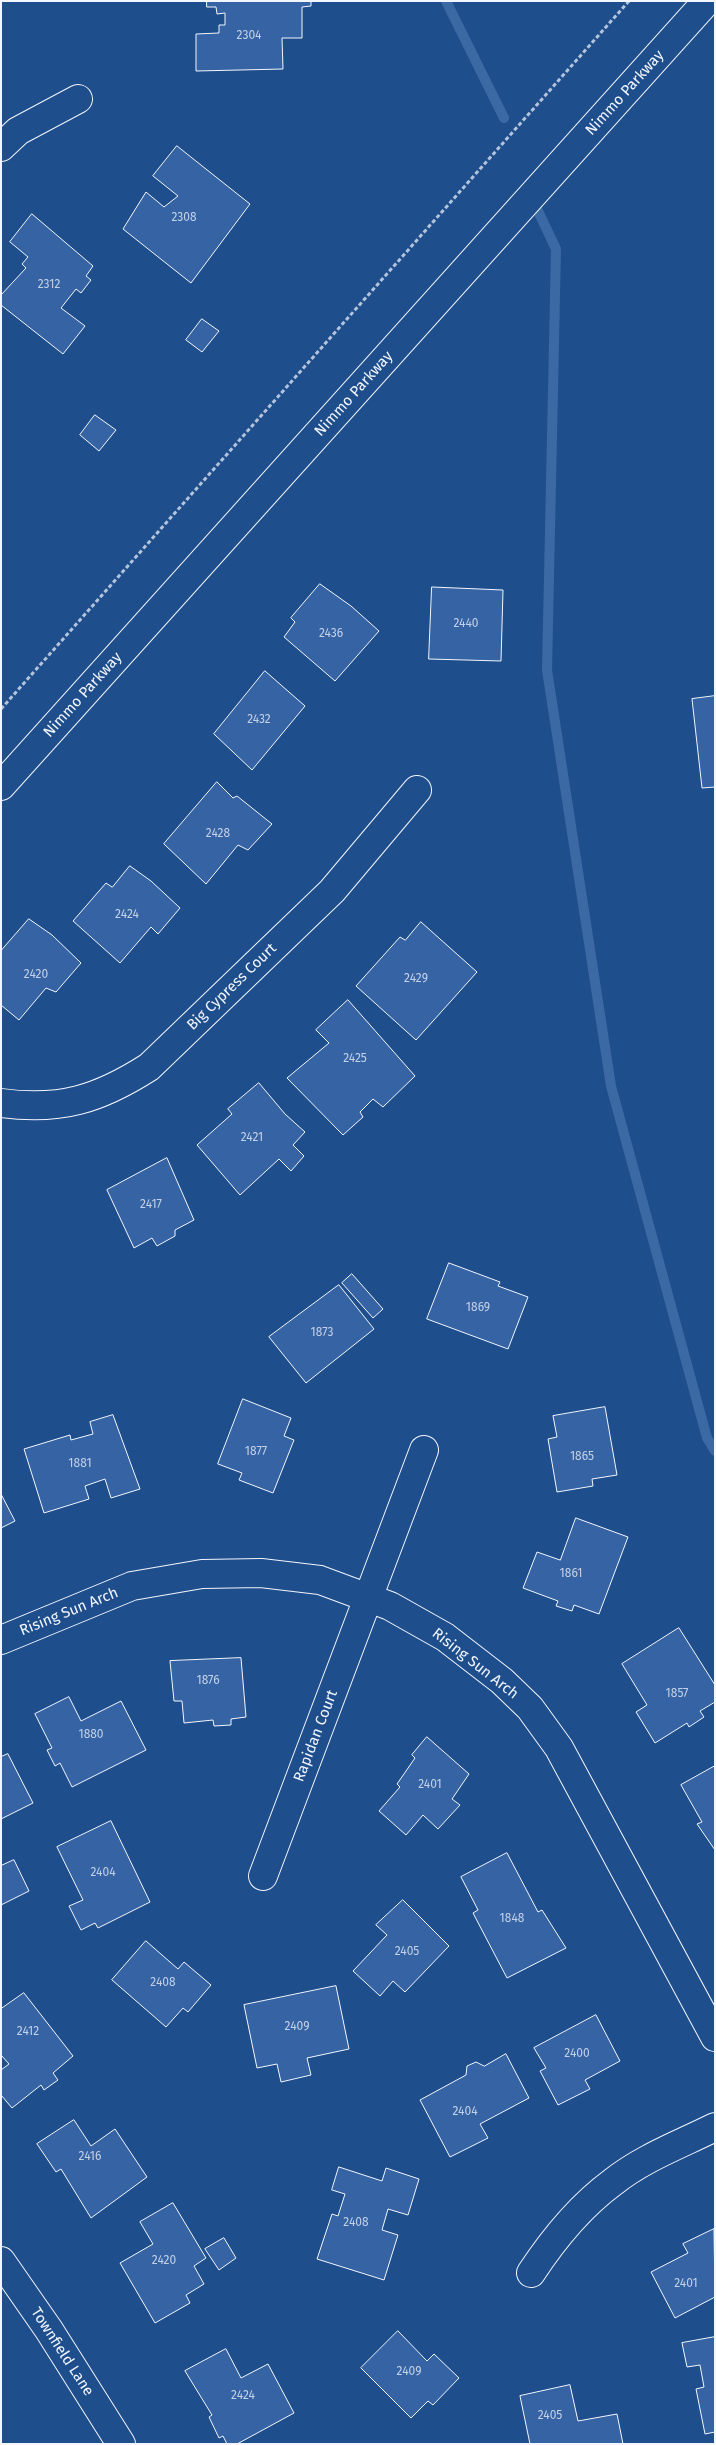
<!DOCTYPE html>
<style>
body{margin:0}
#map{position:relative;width:716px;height:2445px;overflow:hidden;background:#1f4e8c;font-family:"Fira Sans",sans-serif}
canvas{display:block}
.frame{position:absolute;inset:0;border:2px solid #f2f6ff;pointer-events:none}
</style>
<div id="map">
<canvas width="716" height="2445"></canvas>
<div class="frame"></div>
</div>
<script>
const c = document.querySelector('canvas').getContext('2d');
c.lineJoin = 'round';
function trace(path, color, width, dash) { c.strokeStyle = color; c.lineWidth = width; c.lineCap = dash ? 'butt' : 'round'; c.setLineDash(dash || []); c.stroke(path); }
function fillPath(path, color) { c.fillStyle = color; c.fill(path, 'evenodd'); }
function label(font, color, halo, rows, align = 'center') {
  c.font = font + ' "Fira Sans",sans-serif'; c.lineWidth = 4; c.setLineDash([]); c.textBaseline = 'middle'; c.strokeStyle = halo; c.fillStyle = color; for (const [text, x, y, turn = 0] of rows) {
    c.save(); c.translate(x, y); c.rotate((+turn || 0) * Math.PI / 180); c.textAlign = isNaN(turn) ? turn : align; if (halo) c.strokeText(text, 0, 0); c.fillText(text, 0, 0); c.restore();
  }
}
trace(new Path2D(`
 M446,1L504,118
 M538,211L556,249L547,670L611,1086L707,1438L715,1451`), '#3b69a3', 10);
const building = new Path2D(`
 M207,1H311V6L302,7V38H282L283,69L196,71V34L219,33V25H225V13L217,14L216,7H207Z
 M177,146L250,204L191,283L123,229L146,192L164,207L178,196L153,176Z
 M32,214L93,266L86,276L91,280L81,293L76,289L61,308L85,326L63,354L1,305V295L26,268L22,264L28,257L10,242Z
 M202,319L219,331L202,352L186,340Z
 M95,415L116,430L99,451L80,435Z
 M320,584L351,606L379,631L335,681L284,637L295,622L291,618Z
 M432,587L503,590L501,661L429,659Z
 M265,671L305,706L252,770L214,734Z
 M715,696V787L702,788L692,699Z
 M217,782L233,798L237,796L272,824L248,850L238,845L206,884L164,844Z
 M130,866L151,881L180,908L158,934L151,927L120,963L73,921L106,883L112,887Z
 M29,919L52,935L81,963L56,992L46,988L19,1020L1,1005V951Z
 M421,922L477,972L416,1040L356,986L400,937L405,940Z
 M348,1000L415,1076L383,1107L373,1099L360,1112L363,1117L343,1135L287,1078L329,1043L316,1030Z
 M259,1083L285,1114L305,1132L293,1145L304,1156L291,1171L279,1159L240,1195L197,1145L232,1114L228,1109Z
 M167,1158L194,1220L175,1230V1236L157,1246L152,1238L134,1248L107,1190Z
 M449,1263L500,1282L498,1286L528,1297L508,1349L427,1319Z
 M352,1274L383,1309L373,1318L342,1283Z
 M339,1285L374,1329L306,1383L269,1337Z
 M243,1399L291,1418L284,1436L294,1440L273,1493L239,1480L242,1473L218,1464Z
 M605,1407L617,1475L592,1479L593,1486L557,1492L548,1439L557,1437L553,1416Z
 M113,1415L140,1489L111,1498L105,1479L85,1486L89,1499L44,1513L24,1449L70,1435L71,1440L93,1434L90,1422Z
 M1,1494L15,1521L1,1528Z
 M576,1518L628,1537L599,1614L574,1605L572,1611L556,1606L558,1601L523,1588L537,1552L560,1560Z
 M679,1628L715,1685V1702L700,1711L704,1717L689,1727L687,1723L655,1743L636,1712L647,1705L622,1664Z
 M241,1658L246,1717L231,1719V1725L214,1726L213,1720L184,1723L182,1701H174L170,1661Z
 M69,1697L81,1721L121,1701L146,1750L72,1787L60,1763L55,1766L47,1750L52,1748L35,1714Z
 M427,1737L469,1774L452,1799L460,1805L438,1829L423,1815L406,1835L379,1811L400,1787L397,1784L415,1758L412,1755Z
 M8,1754L33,1803L1,1819V1757Z
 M715,1766V1850L697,1824L702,1822L681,1785Z
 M111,1821L150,1902L98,1928L95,1923L81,1930L69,1906L83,1900L57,1847Z
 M507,1853L538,1912L542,1910L566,1948L507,1978L473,1913L478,1910L461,1877Z
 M14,1860L29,1891L1,1905V1866Z
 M403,1900L449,1946L405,1992L393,1981L380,1996L353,1971L387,1935L376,1925Z
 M146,1941L178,1969L184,1962L211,1985L188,2012L183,2008L166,2027L112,1980Z
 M336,1986L349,2049L307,2058L311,2075L281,2082L277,2064L257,2068L244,2005Z
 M24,1993L73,2056L53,2073L58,2080L44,2090L41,2085L12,2108L1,2095V2070L9,2064L1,2055V2009Z
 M596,2015L620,2061L585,2080L590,2089L558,2105L540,2071L546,2068L534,2048Z
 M506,2054L529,2098L480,2124L488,2138L450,2157L420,2100L466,2075L467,2066L476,2062L484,2066Z
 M74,2120L91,2146L115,2129L147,2177L91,2218L61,2169L56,2172L37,2144Z
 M339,2167L382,2181L386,2168L419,2179L408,2215L388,2209L382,2230L398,2235L384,2280L317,2259L332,2214L338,2216L345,2194L332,2190Z
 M173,2203L206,2258L194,2266L204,2284L186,2295L190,2303L155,2323L120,2263L153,2244L140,2222Z
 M714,2229L715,2297L675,2318L651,2272L688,2253L683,2244Z
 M224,2238L236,2258L219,2270L205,2249Z
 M398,2331L427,2361L434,2354L459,2378L433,2405L428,2401L411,2418L361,2368Z
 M715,2337V2432L705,2434L696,2389L704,2387L700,2365L687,2367L682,2343Z
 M226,2349L241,2378L268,2364L294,2413L237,2444H227L223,2436L219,2438L209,2417L212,2415L185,2371Z
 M570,2385L578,2421L617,2414L623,2444H530L520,2396Z`);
fillPath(building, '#3563a3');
trace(building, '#f2f6ff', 1);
const minor = new Path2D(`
 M1,147L18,131L78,99
 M1,786L707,1
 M1,1103C61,1111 99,1099 149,1067L332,891L417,790
 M1,1640L132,1586L202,1574L261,1573L320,1580L390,1606L445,1637L502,1681L530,1708L559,1748L715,2037
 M263,1876L424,1450
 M1,2261L49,2330L121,2444
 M531,2273C554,2238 579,2207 613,2182C643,2158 681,2144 715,2127`);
trace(minor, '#f2f6ff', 30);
trace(new Path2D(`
 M1,709L629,1`), '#b3c4dc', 3, [4, 2.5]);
trace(minor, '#1f4e8c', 28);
label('12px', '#c3d1e8', null, [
 ["2304",249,36],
 ["2308",184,218],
 ["2312",49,285],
 ["2440",466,624],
 ["2436",331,634],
 ["2432",259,720],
 ["2428",218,834],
 ["2424",127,915],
 ["2420",36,975],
 ["2429",416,979],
 ["2425",355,1059],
 ["2421",252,1138],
 ["2417",151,1205],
 ["1869",478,1308],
 ["1873",322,1333],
 ["1877",256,1452],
 ["1865",582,1457],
 ["1881",80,1464],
 ["1861",571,1574],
 ["1876",208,1681],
 ["1857",677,1694],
 ["1880",91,1735],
 ["2401",430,1785],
 ["2404",103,1873],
 ["1848",512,1919],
 ["2405",407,1952],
 ["2408",163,1983],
 ["2409",297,2027],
 ["2412",28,2032],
 ["2400",577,2054],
 ["2404",465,2112],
 ["2416",90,2157],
 ["2408",356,2223],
 ["2420",164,2261],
 ["2401",686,2284],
 ["2409",409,2372],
 ["2424",243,2396],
 ["2405",550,2416]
]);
label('15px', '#f2f6ff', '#1f4e8c', [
 ["Nimmo Parkway",625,93,-48],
 ["Nimmo Parkway",354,394,-48],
 ["Nimmo Parkway",83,695,-48],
 ["Big Cypress Court",232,987,-44],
 ["Rising Sun Arch",69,1612,-22],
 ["Rising Sun Arch",475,1664,38],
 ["Rapidan Court",316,1736,-69],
 ["Townfield Lane",62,2352,57]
]);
</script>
